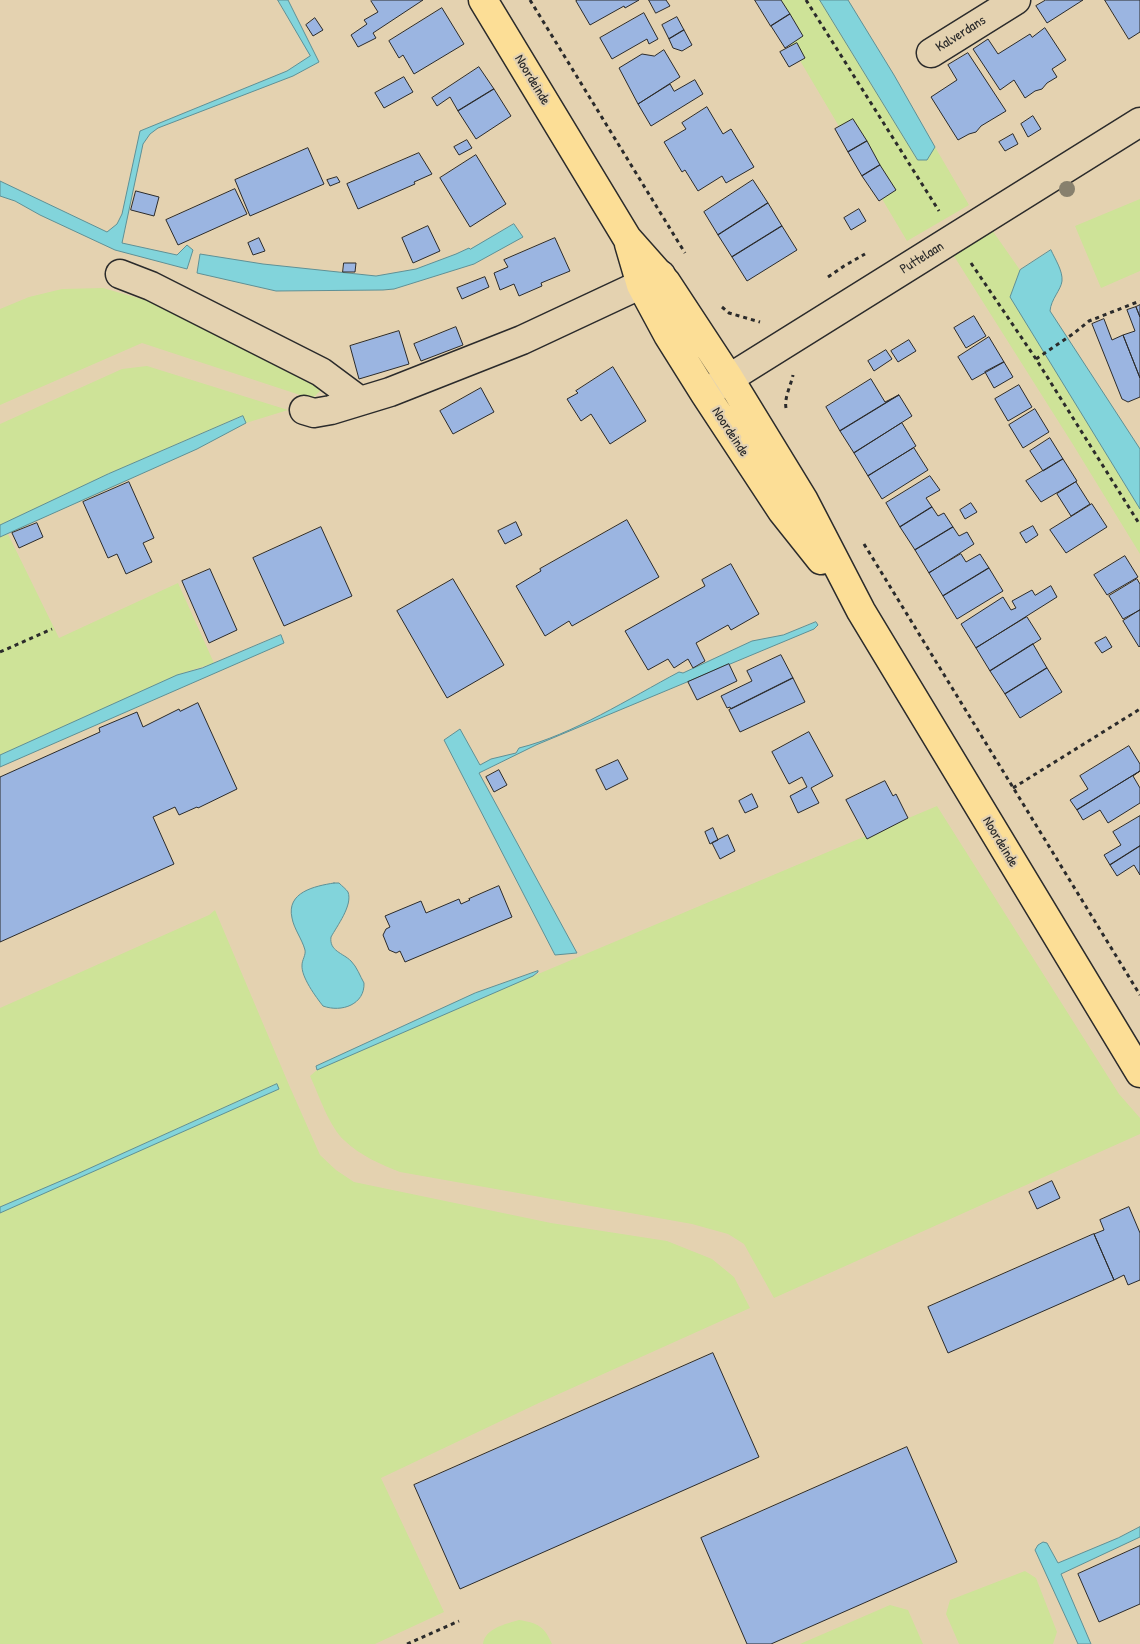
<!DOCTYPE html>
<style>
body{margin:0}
canvas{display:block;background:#e4d2b0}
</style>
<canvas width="1140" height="1644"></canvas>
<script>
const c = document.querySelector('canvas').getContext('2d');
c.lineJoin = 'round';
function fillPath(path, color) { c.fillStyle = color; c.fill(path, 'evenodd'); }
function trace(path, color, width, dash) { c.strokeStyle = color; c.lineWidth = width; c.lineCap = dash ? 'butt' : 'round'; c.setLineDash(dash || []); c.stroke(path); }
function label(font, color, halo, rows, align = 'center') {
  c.font = font + ' "Patrick Hand",sans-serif'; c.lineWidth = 4.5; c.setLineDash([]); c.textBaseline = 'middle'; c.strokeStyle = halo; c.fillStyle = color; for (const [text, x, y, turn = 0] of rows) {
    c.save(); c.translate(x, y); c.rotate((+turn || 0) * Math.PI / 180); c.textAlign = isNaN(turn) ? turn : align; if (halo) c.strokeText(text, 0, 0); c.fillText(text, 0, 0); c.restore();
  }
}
fillPath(new Path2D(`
 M764,0H820L918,160L927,159L935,147L969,205L907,241Z
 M1140,199V271L1101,288L1075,226Z
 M992,230L1020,270L1010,297L1140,509V554L1072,443L952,253Z
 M103,288L145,300L237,334L313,380L320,391L314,397L300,395L142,343L0,405V309L29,297L62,289Z
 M147,366L288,410L246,423L242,416L108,474L0,525V424L122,369Z
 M8,534L59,638L178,583L214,663L177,675L0,755V537Z
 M937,806L1119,1094L1140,1118V1134L774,1298L744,1244L728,1234L692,1224L400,1172C382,1165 359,1155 345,1141C329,1127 319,1095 310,1076L317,1070L436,1017Z
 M215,910L289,1085L320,1155L336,1170L354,1182L551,1223L667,1241L712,1259L734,1277L750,1308L541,1402L381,1478L444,1612L375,1644H0V1213L276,1085L77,1174L0,1207V1008L209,915Z
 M1025,1571L1036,1578L1057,1632L1053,1644H959L946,1614L950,1600Z
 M890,1605L908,1610L923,1644H800Z
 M519,1620C538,1623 544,1626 552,1644H483C485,1628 506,1624 519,1620Z`), '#cee398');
const water = new Path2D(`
 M278,0H288L319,62L293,76L158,128L150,134L143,144L122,243L177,255L187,245L193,250L187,269L115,250L40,215L15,201L0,196V181L107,232L117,224L122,214L140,131L287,71L310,56Z
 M820,0H848L894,75L935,147L927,160H918Z
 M514,224L523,237L474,264L394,289L383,290L276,291L197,273L200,254L263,264L376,276L416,269L456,254L469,248L470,249Z
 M1051,250C1055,259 1063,271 1062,281C1061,290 1051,299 1050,311L1140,449V509L1010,297L1020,270Z
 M243,416L246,423L197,449L0,537V525L108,474Z
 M816,622L818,625L814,629L536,745L479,773L577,953L555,955L444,740L460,729L480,765L491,759L516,753L519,748C572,735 630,698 679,672L683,673L752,641L783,635Z
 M281,635L284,643L0,767V755L177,675L202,668Z
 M334,883H339C342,886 346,889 348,892C353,905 337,926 331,937C329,951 343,953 351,961C357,967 360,976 364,983C365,1004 342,1013 323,1006C316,997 301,977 302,965C302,960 306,955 305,950C302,939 294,929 292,918C286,892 315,886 334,883Z
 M538,971V972L533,976L317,1070L316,1066L475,993Z
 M277,1084L279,1089L0,1213V1207L77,1174Z
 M1140,1527V1537L1061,1574L1091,1644H1078L1035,1550L1038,1545L1043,1542L1047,1543L1058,1563L1118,1538Z`);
fillPath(water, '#82d4db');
trace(water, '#5f9095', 1);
const building = new Path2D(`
 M372,0H423L373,33L376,38L358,47L351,35L367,24L364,20L378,12L371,1Z
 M578,0H639L625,8L624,6L590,25L576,1Z
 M649,0H666L670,6L656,13Z
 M755,0H781L790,14L771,26Z
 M1046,0H1083L1047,23L1036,6Z
 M1105,0H1140V32L1129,39Z
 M442,8L464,44L414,74L403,55L399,58L389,41Z
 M644,13L658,39L649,44L647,39L612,59L600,38Z
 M790,14L803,36L785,48L771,26Z
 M677,17L684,30L669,39L662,25Z
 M315,18L323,30L313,36L306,25Z
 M1045,28L1066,60L1052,69L1057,77L1047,83L1042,89L1035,91L1025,98L1014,80L1000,90L973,49L988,39L998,54L1030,34L1032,37Z
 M684,30L692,45L682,51L673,48L669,39Z
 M797,43L805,58L789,67L780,52Z
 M664,50L680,77L638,104L619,68L642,54L654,56Z
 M968,53L1006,111L981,126L976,132L969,134L958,140L931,97L957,80L948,65Z
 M479,67L494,89L458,111L450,97L437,106L432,98Z
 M404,77L413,92L384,108L375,93Z
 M695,80L703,94L651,126L638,104L670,84L674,91Z
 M494,89L511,116L476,139L458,111Z
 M707,107L723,134L731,129L754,167L726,183L722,176L698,191L685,170L682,172L664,142L686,129L682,123Z
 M1033,116L1041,129L1028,137L1021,124Z
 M853,119L867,141L848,152L835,129Z
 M1013,134L1018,144L1005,151L999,142Z
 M467,140L472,148L459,155L454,147Z
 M867,141L880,165L862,176L848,152Z
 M308,148L324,184L250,216L235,180Z
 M419,153L432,174L414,182L415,184L358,209L347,184Z
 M476,155L506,204L470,227L440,178Z
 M880,165L896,190L879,201L862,176Z
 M337,177L340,182L330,186L327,180Z
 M753,180L768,203L718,235L704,212Z
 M235,189L247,214L178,245L166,220Z
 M136,191L159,197L154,216L131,210Z
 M768,203L782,226L732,257L718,235Z
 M859,209L866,221L851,230L844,218Z
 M428,226L440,251L413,263L402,238Z
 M782,226L797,250L747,281L732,257Z
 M259,238L265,251L253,255L248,243Z
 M555,238L570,271L541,283L542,286L519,296L514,284L500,290L494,273L508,267L504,260Z
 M344,263H356L355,272H343Z
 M485,277L489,287L462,299L457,288Z
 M1140,305V317L1136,307Z
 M1136,307L1140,317V378L1123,335L1135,331L1127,310Z
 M974,316L986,336L966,348L954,328Z
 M1104,319L1112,340L1123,335L1140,378V397L1128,402L1122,399L1092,324Z
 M456,327L463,345L421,361L414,344Z
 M399,331L409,364L359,379L350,346Z
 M989,337L1004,362L972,380L958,357Z
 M909,340L916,351L898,362L891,351Z
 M886,350L892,359L874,371L868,361Z
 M1004,362L1013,377L994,388L985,372Z
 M613,367L646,421L610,444L591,414L581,421L567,399L578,393L576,391Z
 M871,379L885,402L899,395L840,431L826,407Z
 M1019,385L1032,407L1008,421L995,399Z
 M481,388L494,412L453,434L440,411Z
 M899,395L912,416L854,453L840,431Z
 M1035,409L1049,432L1023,448L1009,425Z
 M902,423L916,446L868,476L854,453Z
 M1050,438L1063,459L1043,471L1030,451Z
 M914,448L928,470L882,499L868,476Z
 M1063,459L1077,481L1041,502L1026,481Z
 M930,476L940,490L926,498L932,507L900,527L886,503Z
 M129,482L154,538L143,543L152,562L126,574L117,554L108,558L83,502Z
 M1076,482L1090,504L1071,516L1057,494Z
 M971,503L977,512L965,519L960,510Z
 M1092,504L1107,527L1066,553L1050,530Z
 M932,507L938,516L944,513L953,527L915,550L900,527Z
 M627,520L659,577L572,626L569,621L545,636L516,586L541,571L540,569Z
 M516,522L522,535L505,544L498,531Z
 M37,523L43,537L19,548L12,533Z
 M1033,526L1038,535L1026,543L1020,533Z
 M321,527L352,596L284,626L253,558Z
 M953,527L959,536L967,532L974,544L929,573L915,550Z
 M961,554L966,562L980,554L989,568L943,596L929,573Z
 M1125,556L1138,577L1107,595L1094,575Z
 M731,564L759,614L731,630L728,625L696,643L705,661L693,668L688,659L674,668L668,659L648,670L625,631L705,586L702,580Z
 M989,568L1003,591L957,619L943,596Z
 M210,569L237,630L209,643L182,581Z
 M453,579L504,665L447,698L397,611Z
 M1137,579L1140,584V610L1123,619L1109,596Z
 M1051,586L1057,597L976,648L961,624L1003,597L1011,610L1016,608L1012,601L1032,590L1035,595Z
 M1140,610V646L1139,647L1123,621Z
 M1027,617L1041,639L990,671L976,648Z
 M1106,637L1112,647L1102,653L1095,643Z
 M1033,644L1047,668L1005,694L990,671Z
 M781,655L793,678L731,709L730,707L727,708L721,696L752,681L747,671Z
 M729,664L737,681L697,700L688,682Z
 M1047,668L1062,692L1020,718L1005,694Z
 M793,678L805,702L740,732L729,710Z
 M198,703L237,789L198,808L197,807L179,815L175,807L153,817L174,864L0,942V777L100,732L99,728L137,712L143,727L179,709L180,711Z
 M809,732L833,776L811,788L819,803L798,813L790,796L807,787L802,777L789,784L772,752Z
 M1129,746L1140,764V771L1077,810L1070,800L1088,789L1080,776Z
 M618,760L628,779L606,790L596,770Z
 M499,770L507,785L494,792L486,777Z
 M1140,771L1133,776L1140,788V803L1108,823L1100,810L1083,820L1077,810Z
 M885,781L893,796L896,794L908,818L867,839L846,800Z
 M752,794L758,807L745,813L739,801Z
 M1140,816V846L1110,865L1104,855L1121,845L1113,832Z
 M713,828L718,840L710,844L705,832Z
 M728,835L735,851L720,859L712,843Z
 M1140,846V875L1134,865L1117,876L1110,865Z
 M499,886L512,917L405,962L400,951L396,953L389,950L383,935L386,929L390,927L385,916L421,901L426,913L459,899L461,904L470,900L469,899Z
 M1052,1181L1060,1198L1037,1209L1029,1192Z
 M1129,1207L1140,1233V1280L1128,1285L1124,1275L1114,1280L1094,1234L1104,1230L1100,1220Z
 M1094,1234L1114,1280L948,1353L928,1307Z
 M713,1353L759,1457L460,1589L414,1485Z
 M907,1447L957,1562L771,1644H747L701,1538Z
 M1140,1546V1604L1099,1622L1078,1574Z`);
fillPath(building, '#9bb5e1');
trace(building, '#2b2b2b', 1);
const minor = new Path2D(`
 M931,53L1016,0
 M120,274L151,286L321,372L360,401
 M709,391L1140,122
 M304,410L314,413L331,410L390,392L522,340L661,275`);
const major = new Path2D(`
 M483,0L627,238L666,282L729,378L803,499L861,611L1140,1073
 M629,244L641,285L668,335L705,394L782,511L821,560`);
trace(minor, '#2b2b2b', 31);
trace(major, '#2b2b2b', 31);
trace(new Path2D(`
 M530,0L685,253
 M806,0L939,211
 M971,263L1036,359L1140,525
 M828,277L844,266L865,254
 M722,307L729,313L760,322
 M1036,359L1073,334L1089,321L1140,301
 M786,408C784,398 791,385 793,375
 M864,544L1140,995
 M0,652L52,629
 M1013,788L1140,709
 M407,1644L459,1621`), '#2b2b2b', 3, [4, 4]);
trace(minor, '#e4d2b0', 28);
trace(major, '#fcde96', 28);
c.fillStyle = '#87806d';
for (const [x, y] of [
 [1067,189]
]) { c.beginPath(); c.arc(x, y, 8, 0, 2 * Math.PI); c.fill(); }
label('14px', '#2b2b2b', '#e4d2b0', [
 ["Kalverdans",961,34,-32],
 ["Noordeinde",532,80,59],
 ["Puttelaan",922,258,-32],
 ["Noordeinde",730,432,57],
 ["Noordeinde",1000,842,59]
]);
</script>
